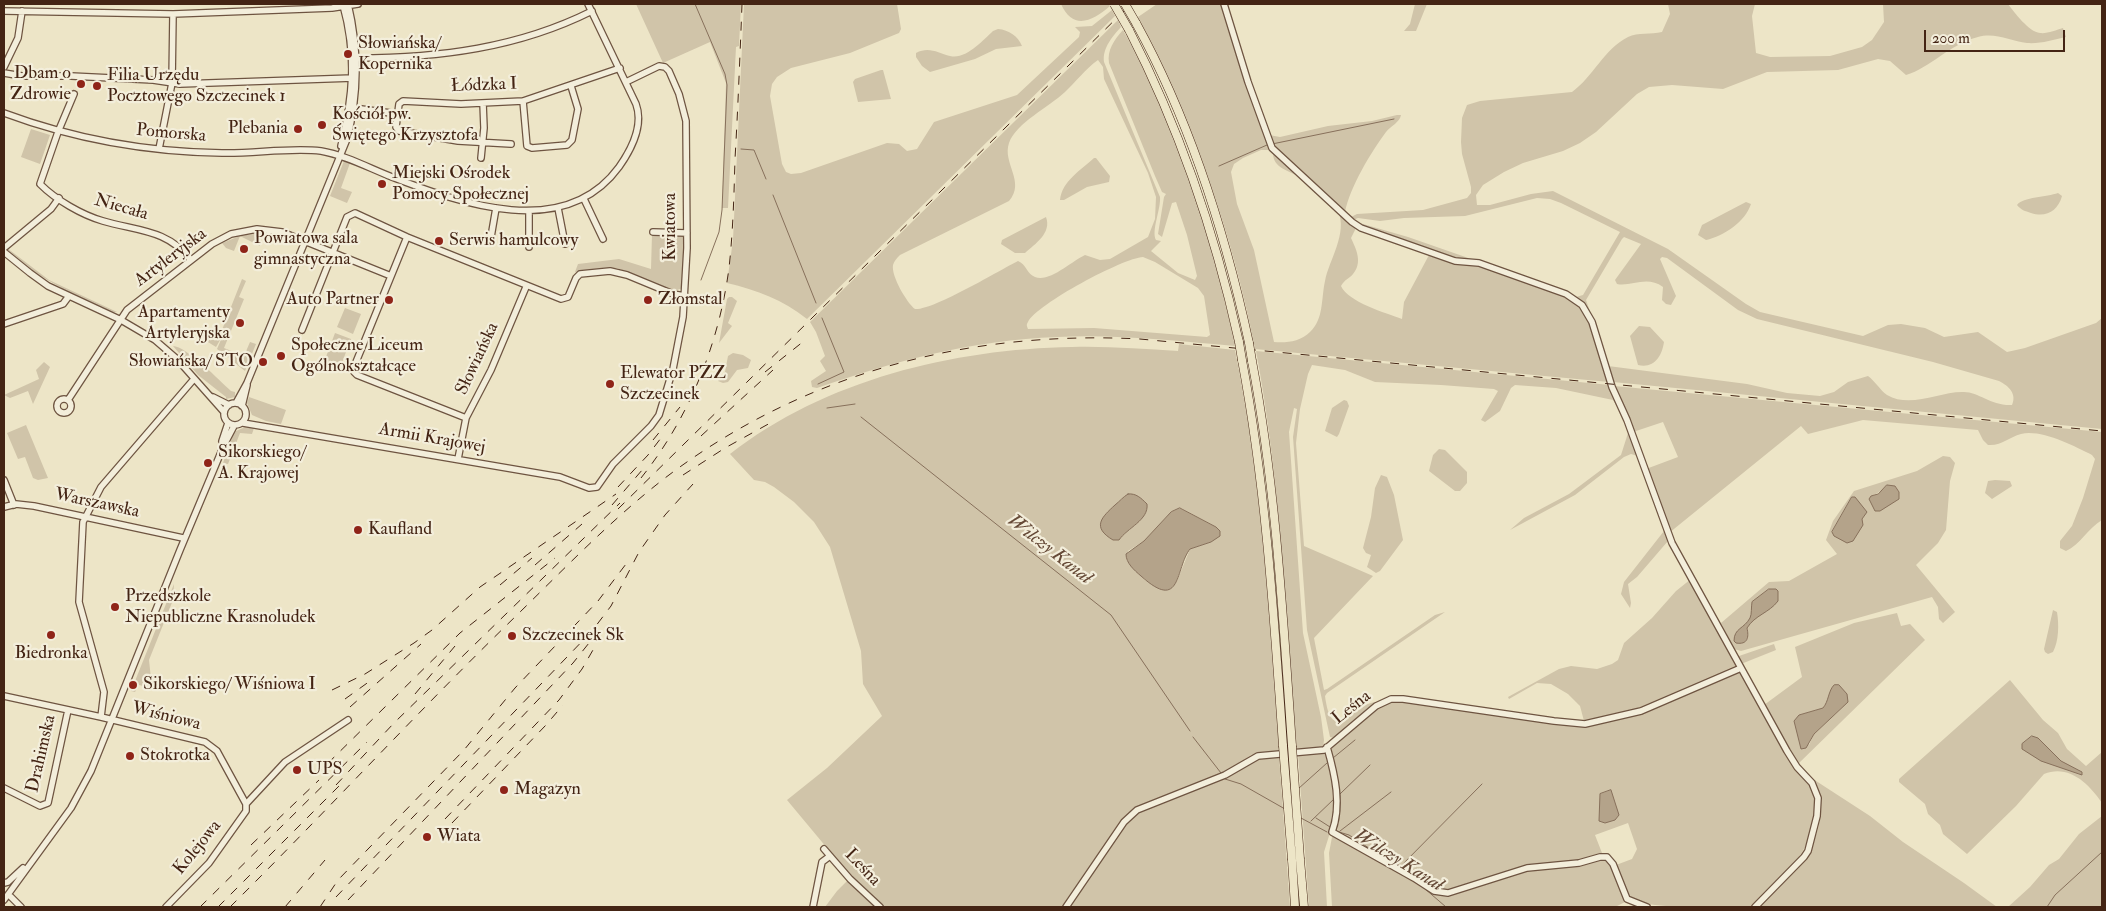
<!DOCTYPE html>
<meta charset="utf-8">
<style>
body{margin:0}
#map{position:relative;width:2106px;height:911px;overflow:hidden;background:#ede5c7;font-family:"IM FELL Double Pica",serif}
canvas{display:block}
.frame{position:absolute;inset:0;border:5px solid #442414;pointer-events:none}
.scale{position:absolute;left:1924px;top:30px;width:141px;height:22px;box-sizing:border-box;border:2px solid #442414;border-top:0;padding-left:6px;font-size:15px;line-height:18px;white-space:nowrap;color:#442414;-webkit-text-stroke:4px #f3eedb;paint-order:stroke}
</style>
<div id="map">
<canvas width="2106" height="911"></canvas>
<div class="frame"></div>
<div class="scale">200 m</div>
</div>
<script>
const c = document.querySelector('canvas').getContext('2d');
c.lineJoin = 'round';
function fillPath(path, color) { c.fillStyle = color; c.fill(path, 'evenodd'); }
function trace(path, color, width, dash) { c.strokeStyle = color; c.lineWidth = width; c.lineCap = dash ? 'butt' : 'round'; c.setLineDash(dash || []); c.stroke(path); }
function label(font, color, halo, rows, align = 'center') {
  c.font = font + ' "IM FELL Double Pica",serif'; c.lineWidth = 4.5; c.setLineDash([]); c.textBaseline = 'middle'; c.strokeStyle = halo; c.fillStyle = color; for (const [text, x, y, turn = 0] of rows) {
    c.save(); c.translate(x, y); c.rotate((+turn || 0) * Math.PI / 180); c.textAlign = isNaN(turn) ? turn : align; if (halo) c.strokeText(text, 0, 0); c.fillText(text, 0, 0); c.restore();
  }
}
fillPath(new Path2D(`
 M636,4H741L739,46L736,47L728,208H722L726,83L710,42L663,63Z
 M744,4H897L901,29L899,33L850,53L791,68L777,77L772,84L770,96L782,164L786,172L791,174L801,173L887,143L899,144L907,151L917,149L934,122L1017,95L1079,37L1080,32L1075,27L1092,26L1112,10L1115,16L807,319C783,300 757,290 727,283L733,240Z
 M1061,4H1108L1110,6C1093,21 1073,31 1061,4Z
 M1157,4H1222L1274,152L1298,176C1287,170 1274,168 1273,154L1268,150H1261L1243,158L1234,164L1231,172L1237,204L1254,250L1274,342C1286,343 1300,342 1310,332C1324,319 1321,299 1325,281C1329,260 1348,233 1338,211L1356,228L1351,238C1356,249 1363,262 1353,274C1350,278 1344,280 1341,286C1348,302 1386,313 1402,319L1404,302L1429,255L1477,264L1569,298C1596,314 1601,354 1609,382L1255,349C1232,232 1193,122 1138,17Z
 M1415,4H1427L1416,31H1404L1410,24Z
 M1668,4H1755L1752,16L1756,53L1770,57L1830,56L1862,47L1872,40L1884,22L1883,4H2008C2014,12 2029,32 2040,33C2047,34 2056,30 2063,28L2066,37C2053,40 2040,44 2027,43C2011,41 1995,32 1978,37C1950,44 1930,68 1906,75L1890,61L1878,59L1838,70L1767,72L1723,89L1672,85L1649,87L1637,94L1596,132L1580,143L1563,151L1523,163L1504,172L1483,185L1476,195L1477,205H1490L1531,194L1553,191L1668,249L1746,304L1760,312L1863,336L1888,325L1901,324L1925,328L1944,337L1978,332L2007,352L2025,348L2096,323L2102,318V429L1613,382L1608,366L1747,384L1787,393L1820,396L1834,392L1848,382L1868,376C1875,381 1880,390 1887,395C1911,409 1940,391 1964,392C1979,392 1991,406 2012,405C2017,394 2009,386 1999,381L1933,362L1757,319L1738,310L1667,258L1662,257L1660,259L1676,296L1671,305L1666,304L1662,300L1663,287C1647,275 1631,287 1617,284L1615,280L1641,244L1624,237L1622,239L1586,300L1593,320L1584,305L1576,297L1583,295L1620,232L1561,203L1550,199L1537,198L1465,216L1404,218L1380,221L1358,218L1353,220L1351,217L1357,214L1423,210L1467,198L1471,193V187L1462,154L1461,142L1462,118L1467,105L1480,101L1572,92C1593,77 1604,49 1628,37C1638,32 1651,35 1662,32L1670,14Z
 M1118,20L1121,27C1113,36 1102,48 1104,62L1160,197C1161,209 1151,231 1156,240L1161,241L1151,251L1178,273L1195,280L1197,276L1187,235L1176,202L1172,203L1162,237L1158,234L1164,197L1166,194L1162,192L1155,176L1109,63C1107,50 1114,40 1123,30C1178,127 1213,237 1235,346C1176,341 1116,334 1057,337C973,340 895,361 817,388L812,387L811,381L826,371L820,361L825,356L816,332L810,322ZM1098,60L1103,67L1104,79L1148,173L1156,197L1155,219L1148,237L1110,259L1100,260L1085,255C1072,261 1049,283 1035,277C1027,274 1026,264 1018,261C1000,270 932,311 915,309C907,303 891,276 893,265C894,261 897,258 900,255L1009,201C1026,182 1002,163 1009,143C1016,123 1049,107 1065,92C1076,82 1085,69 1098,60ZM1143,257L1155,262L1198,288L1204,296L1210,335L1207,337L1094,328L1028,329C1027,326 1026,325 1028,322C1037,304 1123,258 1143,257Z
 M998,29C1009,30 1018,36 1022,46L996,49L975,59L930,72L922,66L916,57V53C929,46 938,53 950,56C966,60 983,40 993,31Z
 M881,70H883L891,99L858,102L853,82L855,79Z
 M1397,115H1401C1400,122 1391,126 1386,132C1371,152 1350,187 1345,212L1274,147L1269,135L1280,137L1328,126L1372,121Z
 M31,129L50,135L40,164L21,157Z
 M1094,158H1096L1110,176L1109,182L1087,187L1064,200H1060C1062,181 1081,170 1094,158Z
 M344,161L350,163L341,188L352,192L347,203L330,196Z
 M2058,193L2062,196C2058,211 2046,218 2031,213C2025,211 2021,210 2017,205C2023,197 2047,197 2058,193Z
 M1746,202L1751,204C1745,222 1724,236 1706,240L1698,235L1702,225Z
 M1046,217C1052,233 1035,244 1025,253H1015L1001,244L1002,240Z
 M1356,222L1408,237L1474,260L1458,259L1368,229Z
 M260,233V246L240,236L234,251L226,248L222,243L240,236Z
 M652,234L684,235L683,288L674,291L617,268L575,272L578,264L619,259L651,269Z
 M7,248L49,280L117,312H110C73,294 38,278 7,251Z
 M242,279L246,281L239,297L244,299L224,348L244,356L250,342L256,344L245,371L217,349L223,335L216,347L203,339L208,330L220,335Z
 M729,297H732L737,301L728,323L732,326L719,343L727,299Z
 M345,308L361,314L353,334L337,327Z
 M1639,326L1650,327L1664,342C1662,356 1654,369 1638,365L1630,336Z
 M335,333L351,339L340,368L324,362Z
 M1179,344L1235,350C1262,482 1269,617 1279,751L1251,755L1228,771L1141,805L1133,811L1065,907H884L852,878L787,800L827,768L882,716L863,684L861,651L830,547L814,522L794,502L774,487L765,482L754,480L730,454C825,380 953,349 1072,347C1107,346 1143,349 1178,351ZM1136,495L1147,504L1136,524L1122,535L1115,506L1125,496ZM1181,508L1216,527L1220,533L1211,542L1190,549L1177,581H1146L1127,560L1128,551L1144,541L1171,512Z
 M173,346C186,346 220,381 231,391L235,392V397L226,399V397L198,375Z
 M1256,351L1610,385L1625,419L1638,456L1631,454L1624,457L1575,495L1510,530L1524,518L1569,494L1621,455L1628,433L1622,415L1613,400L1556,388L1515,385L1511,388L1500,411L1485,422L1481,420L1498,391L1494,389L1441,385L1375,382L1345,370L1312,365L1308,374L1300,409L1296,443L1304,546L1373,576L1314,638L1324,690L1327,689L1435,615L1445,612L1327,693L1325,696C1332,748 1351,703 1377,702L1334,738L1330,737L1307,630L1293,437L1297,409L1294,408L1289,432L1303,633L1321,717L1324,740L1323,748L1297,750C1285,617 1281,483 1256,351Z
 M733,353L743,355L751,360L748,368L737,370L728,382L723,383L718,381L725,372L728,356Z
 M44,362L50,367L33,404L28,391L10,398L4,395L39,379L36,370Z
 M1614,386L2102,432V520C2088,528 2080,545 2066,551L2060,548V541L2072,526L2083,498L2095,459L2092,455C2074,446 2041,429 2021,434C2009,437 2002,446 1988,445L1983,440L1978,430L1863,420L1808,434L1801,426L1669,533L1646,469L1678,457L1663,422L1633,432Z
 M249,397L286,410L281,424L266,421L252,415L247,403Z
 M1344,400L1347,401L1349,406L1339,434L1337,437L1325,431L1332,408Z
 M26,425L48,478L38,480L33,478L25,457L18,459L7,433Z
 M245,427L254,428L252,434L240,433L228,464L223,463L234,432Z
 M1439,449L1445,450L1467,472V483L1460,491H1455L1429,471L1433,455Z
 M1943,456L1950,457L1955,463L1950,481L1946,530L1938,543L1916,565L1955,612L1943,623L1939,619L1938,607L1932,597L1741,651L1734,649L1721,623L1769,582L1789,581L1837,554L1826,540L1833,521L1854,491L1917,471ZM1890,485L1895,486L1899,492L1880,511L1871,496C1879,494 1882,488 1890,485Z
 M1381,475L1387,477L1394,495L1403,540L1380,571L1376,573L1367,567L1371,555L1366,553L1363,548L1371,517L1375,488Z
 M1995,480L2010,481L2012,486L1992,499L1985,493L1988,481Z
 M1664,531L1668,541L1637,577L1628,584L1631,603L1630,608L1621,594L1624,582Z
 M1691,579L1735,662V666L1633,710L1584,721L1580,706L1568,694L1551,684L1537,683L1509,699L1508,697L1559,669L1571,666L1597,669L1612,664L1618,660L1624,643L1652,618L1676,591Z
 M174,584L173,600L149,660L152,688L139,685L135,692L131,691Z
 M2053,610L2057,612C2059,624 2059,641 2053,652L2048,654L2045,652L2044,649Z
 M1897,613L1901,626L1910,624L1925,640L1798,764L1764,705L1802,677L1795,647L1854,623ZM1830,691L1848,702L1814,734L1809,745L1799,715L1823,708L1829,700Z
 M1774,644L1776,650L1741,664L1739,656Z
 M1740,671L1812,787C1828,840 1786,873 1753,907C1727,907 1646,911 1628,897C1622,890 1619,874 1616,865L1632,859L1637,849L1628,823L1595,835L1602,853L1577,862L1548,863L1448,891L1436,890L1337,832L1340,811L1331,749L1375,709L1390,702L1404,701L1551,724L1583,727L1639,715Z
 M2010,680L2043,720L2058,733L2067,749L2086,766L2102,752V803C2089,784 2069,764 2044,774L2016,806L1967,854L1943,834L1940,825L1928,814L1925,804L1899,782V779Z
 M1298,754H1325L1330,766L1335,803L1333,823L1324,852L1327,907H1309Z
 M1279,755L1290,907H1068L1123,827L1137,814L1161,801L1229,776L1256,759Z
 M1813,779L1870,816L1903,842L1964,883L1997,907H1761L1764,900C1800,865 1836,834 1813,779Z
 M2102,816V907H2008L2030,887L2049,865L2059,859L2079,834Z
 M1336,836L1439,895L1529,870L1606,860L1609,862L1621,893L1627,901L1615,907H1332L1329,853L1332,837Z
 M847,881L875,907H825L837,891Z`), '#d0c4a9');
const water = new Path2D(`
 M1887,485L1895,486L1899,492V499L1880,511H1875L1869,499L1871,496L1878,494Z
 M1128,494C1136,493 1141,498 1147,504C1149,520 1127,528 1119,540H1113C1091,527 1102,517 1115,505C1120,501 1123,497 1128,494Z
 M1852,497H1855L1867,512L1862,519L1863,525L1853,541L1847,543L1834,536L1832,532Z
 M1180,508L1216,527L1220,531V536L1211,542L1190,549C1175,568 1182,613 1141,576C1134,570 1126,563 1126,554L1144,541L1171,512Z
 M1769,589H1776L1778,591V601C1769,613 1755,615 1747,628C1749,637 1748,645 1736,643L1734,641C1734,628 1744,629 1750,618C1752,614 1751,607 1752,602Z
 M1839,685L1847,694L1848,702L1814,734L1806,748L1801,749L1794,721L1799,715L1823,708C1829,701 1828,691 1834,685Z
 M2032,736L2038,738L2061,761L2082,772V775L2041,761L2022,749V744Z
 M1611,790L1619,815L1615,820L1605,823L1599,821L1600,794Z`);
fillPath(water, '#b4a38a');
trace(water, '#87705b', 1);
trace(new Path2D(`
 M695,4L725,74L727,85L722,210L719,232L701,280
 M1272,144L1394,119
 M741,149L754,150L766,179
 M1219,166L1267,145
 M773,195L816,303
 M818,384L844,372L822,318
 M827,408L855,404
 M861,417L1111,615L1190,731
 M1193,737L1221,773
 M1333,758L1355,740
 M1225,779L1241,784L1285,809
 M1298,789L1327,763
 M1340,794L1370,765
 M1301,818L1327,832
 M1316,818L1330,827
 M1311,821L1334,799
 M1340,831L1391,792
 M1339,832L1349,835L1381,856
 M1399,868L1482,784
 M1405,876L1421,886
 M1424,888L1446,907
 M2047,907L2055,895L2102,852`), '#87705b', 1);
const minor = new Path2D(`
 M1224,4L1248,82L1272,148L1352,222L1361,228L1455,261L1479,263L1566,294L1582,305L1592,322L1612,387L1627,420L1672,543L1787,751L1797,767L1812,783L1818,798L1817,816L1808,851L1804,857L1755,907
 M4,11L173,14L332,8L358,4
 M357,58C439,58 518,48 592,11
 M4,67L18,38L22,11
 M4,73L22,76H71L153,80L180,84L353,78
 M74,94L58,132L40,184C56,200 82,215 103,221C137,231 167,229 191,260
 M523,101L527,146L532,148L567,145L572,140L578,109L571,86
 M354,108L398,114
 M4,113C74,139 147,152 222,153C253,154 291,147 321,151C345,155 369,168 392,177C462,204 565,241 619,167C631,150 644,126 636,104L588,4
 M511,144L458,141L399,131L396,127L399,104L403,101L461,104L523,101L620,68
 M341,146C353,97 357,55 343,5
 M159,149L172,83L173,14
 M481,158L484,128L483,103
 M584,199L603,239
 M558,208L565,244
 M653,232L687,233
 M407,237L354,367V372L357,375L466,418L491,370L526,287
 M491,237L496,208
 M529,247V211
 M4,248L51,209L59,198
 M4,252L30,273L48,286L121,320L155,340L177,359L224,412
 M4,324L63,304L69,296
 M302,330L347,217L355,213L407,237L561,299L568,297L576,278L580,274L610,271L627,275L673,294L685,296
 M213,397L229,405
 M57 406a7 7 0 1 1 14 0a7 7 0 1 1-14 0Z
 M68,400L127,310L212,244L231,234L257,229L282,232L391,276
 M224 414a11 11 0 1 1 22 0a11 11 0 1 1-22 0Z
 M236,403L247,383L347,139C359,93 359,50 348,4
 M242,406L247,385
 M243,423L560,477L589,488L597,487L613,464L651,426L659,415L673,369L683,317L687,248L686,121L679,94L669,71L665,67L659,66L626,82
 M222,441L228,423
 M458,459L466,418
 M4,480L14,505
 M4,507L16,504L34,506L183,538
 M4,696L101,717L205,742L217,751L246,804V811L209,863L166,907
 M101,717L104,692L79,602L83,522L101,487L194,379
 M1327,747C1335,775 1342,805 1332,832L1414,878L1434,891L1448,893L1527,868L1579,863L1600,857H1607L1613,864L1627,899L1647,907
 M4,788L40,806L48,803L68,710
 M246,804L285,762L348,720
 M824,849L850,879L880,907
 M4,883L8,882L23,868
 M11,897L21,907
 M4,900L71,808L91,771L180,550L224,445L234,426
 M813,907L822,862L830,856
 M1066,907L1124,822L1137,810L1225,775L1258,756L1324,750L1376,706L1391,699H1403L1554,721L1585,724L1641,711L1741,668`);
const highway = new Path2D(`
 M1136,23C1191,123 1225,232 1249,343
 M1129,30C1180,129 1215,233 1239,342
 M1242,360C1266,488 1274,617 1283,746
 M1252,361C1276,488 1283,617 1292,746
 M1300,859L1304,907
 M1292,860L1295,907`);
trace(minor, '#6e5441', 8);
trace(highway, '#442414', 9);
trace(minor, '#f3eedb', 5.5);
trace(highway, '#ede5c7', 8);
trace(new Path2D(`
 M765,372L804,341
 M701,436L773,370
 M653,440L680,407
 M683,475L725,448L772,422
 M641,478C689,418 719,344 729,268C733,232 734,195 735,159C738,107 740,55 742,4
 M618,487L648,455L661,438
 M612,505L643,469
 M618,509L1131,4
 M535,565L582,524
 M500,585L532,558
 M332,690L365,674L414,643L432,630L480,587L616,494
 M415,694L455,646
 M345,699L370,681
 M350,707L421,644
 M315,776L460,633L555,558
 M336,785L394,723L620,503
 M445,819L559,700L582,669L597,643
 M452,823L546,725L563,705
 M251,845L319,780
 M336,897L592,631L611,606L639,552L665,515L693,484
 M348,900L573,663L597,633
 M200,907L367,742
 M218,907L343,782
 M230,907C327,811 419,710 517,615C565,568 612,519 665,478C803,373 968,330 1140,339L2102,431
 M285,907L325,860
 M320,907L338,880L464,750L515,688L598,601L626,564`), '#442414', 1, [9, 9]);
const highwayBridge = new Path2D(`
 M1114,4L1129,30
 M1125,4L1136,23
 M1239,342L1242,360
 M1249,343L1252,361
 M1283,746L1292,860
 M1292,746L1300,859`);
trace(highwayBridge, '#442414', 9, []);
trace(highwayBridge, '#ede5c7', 8);
for (const [x, y, r, color] of [
 [348,54,5,"#8f2418"],
 [81,84,5,"#8f2418"],
 [97,86,5,"#8f2418"],
 [322,125,5,"#8f2418"],
 [298,129,5,"#8f2418"],
 [382,184,5,"#8f2418"],
 [439,241,5,"#8f2418"],
 [244,249,5,"#8f2418"],
 [389,300,5,"#8f2418"],
 [648,300,5,"#8f2418"],
 [240,323,5,"#8f2418"],
 [281,356,5,"#8f2418"],
 [263,362,5,"#8f2418"],
 [610,384,5,"#8f2418"],
 [208,463,5,"#8f2418"],
 [358,530,5,"#8f2418"],
 [115,607,5,"#8f2418"],
 [51,635,5,"#8f2418"],
 [512,636,5,"#8f2418"],
 [133,685,5,"#8f2418"],
 [130,756,5,"#8f2418"],
 [297,770,5,"#8f2418"],
 [504,790,5,"#8f2418"],
 [427,837,5,"#8f2418"]
]) { const dot = new Path2D(); dot.arc(x, y, r, 0, 2 * Math.PI); c.fillStyle = color; c.fill(dot); trace(dot, '#f3eedb', 2); }
label('18px', '#442414', '#f3eedb', [
 ["Słowiańska/",358,44],
 ["Kopernika",358,65],
 ["Dbam o",71,74,"right"],
 ["Zdrowie",71,95,"right"],
 ["Filia Urzędu",107,76],
 ["Pocztowego Szczecinek 1",107,97],
 ["Kościół pw.",332,115],
 ["Świętego Krzysztofa",332,136],
 ["Plebania",288,129,"right"],
 ["Miejski Ośrodek",392,174],
 ["Pomocy Społecznej",392,195],
 ["Powiatowa sala",254,239],
 ["gimnastyczna",254,260],
 ["Serwis hamulcowy",449,241],
 ["Auto Partner",379,300,"right"],
 ["Złomstal",658,300],
 ["Apartamenty",230,313,"right"],
 ["Artyleryjska",230,334,"right"],
 ["Społeczne Liceum",291,346],
 ["Ogólnokształcące",291,367],
 ["Słowiańska/ STO",253,362,"right"],
 ["Elewator PZZ",620,374],
 ["Szczecinek",620,395],
 ["Sikorskiego/",218,453],
 ["A. Krajowej",218,474],
 ["Kaufland",368,530],
 ["Przedszkole",125,597],
 ["Niepubliczne Krasnoludek",125,618],
 ["Szczecinek Sk",522,636],
 ["Biedronka",51,654,"center"],
 ["Sikorskiego/ Wiśniowa I",143,685],
 ["Stokrotka",140,756],
 ["UPS",307,770],
 ["Magazyn",514,790],
 ["Wiata",437,837]
], 'left');
label('18px', '#442414', '#f3eedb', [
 ["Łódzka I",484,86,-2],
 ["Pomorska",171,134,5],
 ["Niecała",121,208,16],
 ["Kwiatowa",671,227,-90],
 ["Artyleryjska",171,258,-37],
 ["Słowiańska",478,359,-65],
 ["Armii Krajowej",432,439,10],
 ["Warszawska",97,504,12],
 ["Leśna",1352,708,-38],
 ["Wiśniowa",166,717,14],
 ["Drahimska",42,754,-77],
 ["Kolejowa",198,848,-51],
 ["Leśna",862,868,47]
]);
label('italic 19px', '#664a37', '#f3eedb', [
 ["Wilczy Kanał",1049,550,38],
 ["Wilczy Kanał",1398,861,32]
]);
</script>
